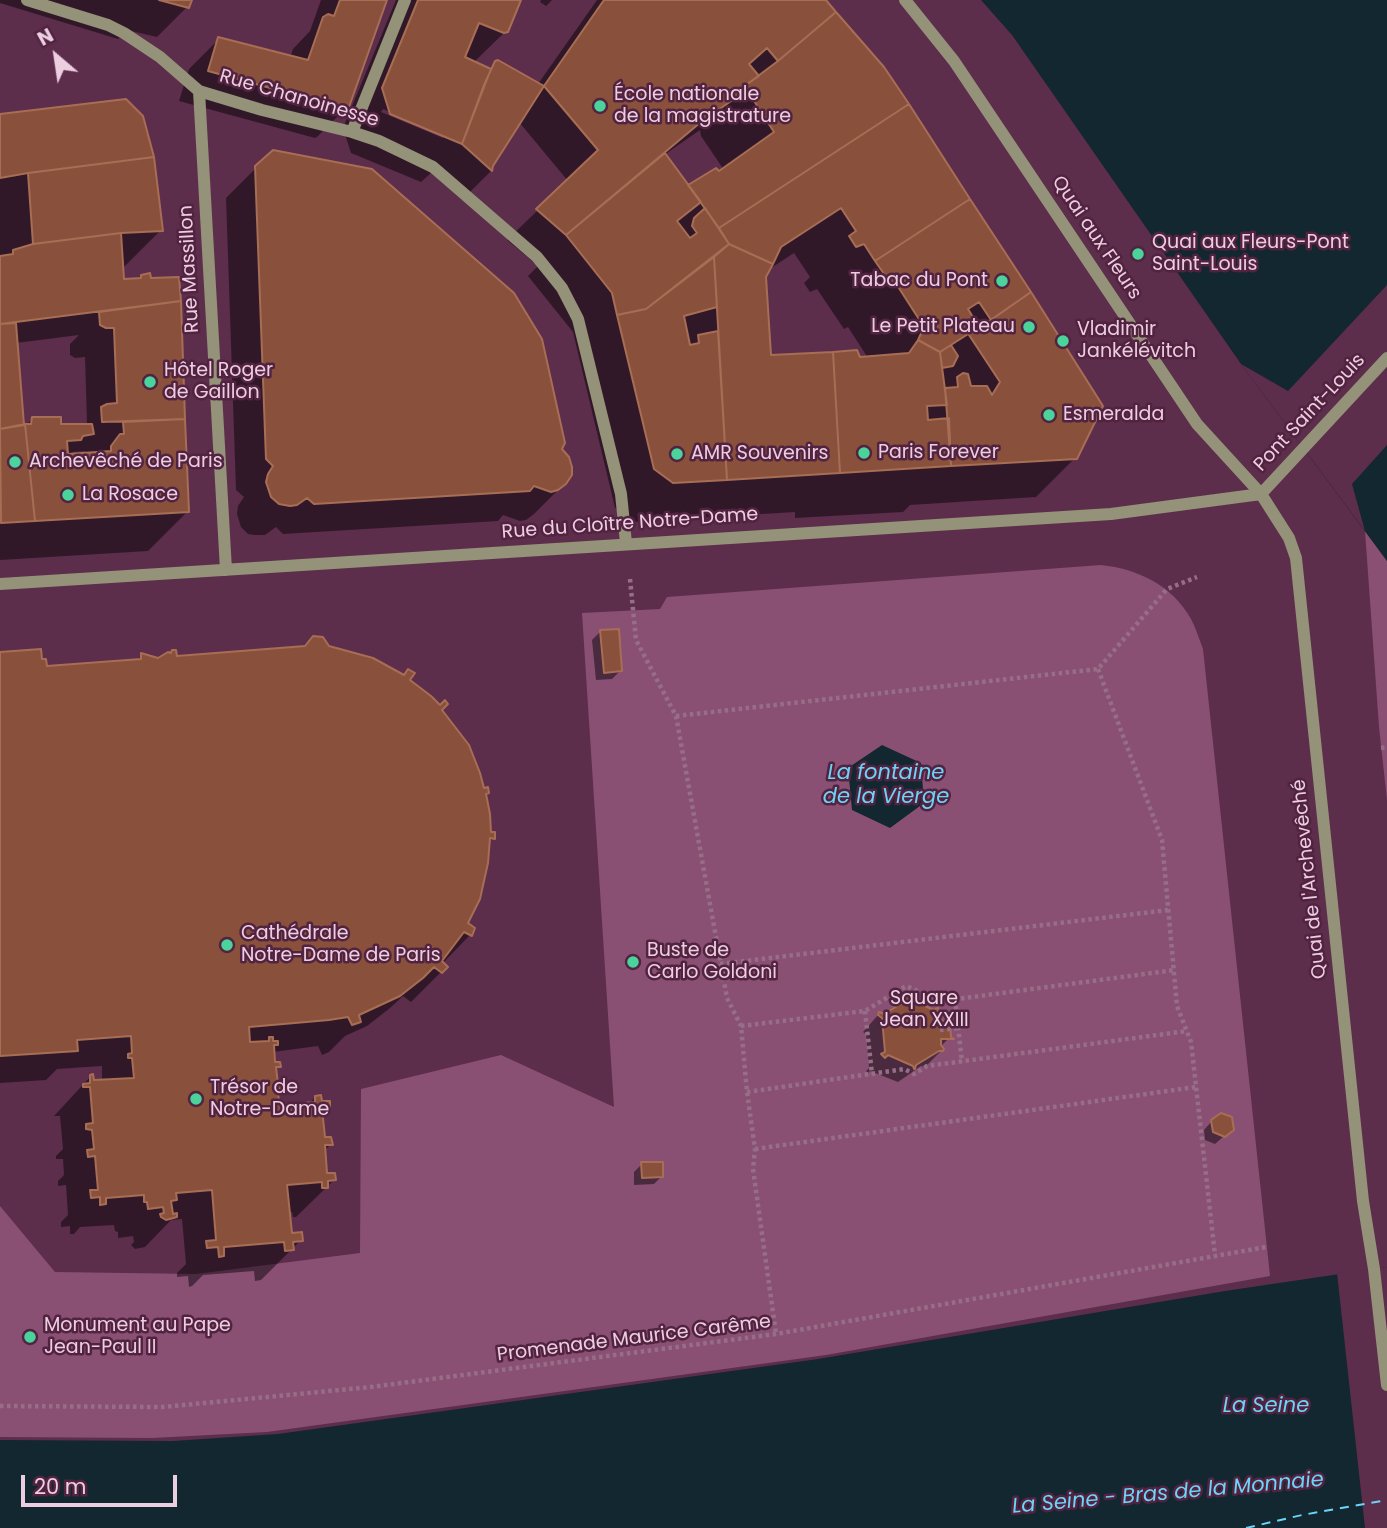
<!DOCTYPE html>
<meta charset="utf-8">
<style>
body{margin:0}
#map{position:relative;width:1387px;height:1528px;overflow:hidden;background:#5d2d4c;font-family:Poppins,sans-serif}
canvas{display:block}
.north{position:absolute;left:21px;top:21px;width:70px;height:70px;-webkit-text-stroke:5px #522341;paint-order:stroke;rotate:331deg;font-size:19px;font-weight:700;line-height:28px;text-align:center;color:#edcee0}
.north::after{content:'';display:block;margin:auto;width:24px;height:32px;background:#edcee0;clip-path:polygon(50% 0,100% 100%,50% 72%,0 100%)}
.scale{position:absolute;left:21px;top:1475px;width:156px;height:32px;box-sizing:border-box;border:4px solid #edcee0;border-top:0;padding-left:9px;font-size:21px;line-height:24px;white-space:nowrap;color:#edcee0;-webkit-text-stroke:5px #522341;paint-order:stroke}
</style>
<div id="map">
<canvas width="1387" height="1528"></canvas>
<div class="north">N</div>
<div class="scale">20 m</div>
</div>
<script>
const c = document.querySelector('canvas').getContext('2d');
c.lineJoin = 'round';
function fillPath(path, color) { c.fillStyle = color; c.fill(path, 'evenodd'); }
function trace(path, color, width, dash) { c.strokeStyle = color; c.lineWidth = width; c.lineCap = dash ? 'butt' : 'round'; c.setLineDash(dash || []); c.stroke(path); }
function label(font, color, halo, rows, align = 'center') {
  c.font = font + ' Poppins,sans-serif'; c.lineWidth = 5; c.setLineDash([]); c.textBaseline = 'middle'; c.strokeStyle = halo; c.fillStyle = color; for (const [text, x, y, turn = 0] of rows) {
    c.save(); c.translate(x, y); c.rotate((+turn || 0) * Math.PI / 180); c.textAlign = isNaN(turn) ? turn : align; if (halo) c.strokeText(text, 0, 0); c.fillText(text, 0, 0); c.restore();
  }
}
fillPath(new Path2D(`
 M1365,531L1387,561V800L1379,727Z
 M1101,565C1138,569 1172,585 1191,619C1196,628 1199,639 1203,649L1270,1276L826,1355L267,1432L152,1438L0,1437V1206L55,1272L196,1274L360,1253L361,1089L501,1055L614,1107L582,613L660,609L667,597Z`), '#895074');
fillPath(new Path2D(`
 M981,0H1387V561L1241,364L1012,35Z
 M882,745L921,763L924,803L890,828L852,810L848,768Z
 M1387,1267V1528H0V1440L173,1441L278,1434L818,1359L1225,1291Z`), '#12272f');
fillPath(new Path2D(`
 M1387,285V445L1352,484L1365,531L1241,364L1288,391Z
 M1387,1267V1528H1365L1337,1273Z`), '#5d2d4c');
fillPath(new Path2D(`
 M0,0H190L187,7L157,37L127,30L118,39L0,3Z
 M321,0H386L348,106L317,137L315,138L179,101L189,69L219,39L290,58L293,49L310,31Z
 M396,0H519L506,31L473,63L489,70L496,63L538,84L597,0H823L1075,458L1036,497L910,505L903,512L795,518V512L633,522L615,508L573,332L528,276L538,266L507,240L568,181L519,122L492,165L491,171L462,200L431,173L421,182L351,153L343,128ZM383,109L443,134V138L381,112ZM700,130L701,136L724,170L688,187L664,155ZM794,253L810,277L804,283L810,292L817,289L844,329L848,327L868,358L769,357L764,277L768,270Z
 M541,0H552L546,6L540,2Z
 M0,115L161,230L122,269V281L139,280L142,277L150,279H177L180,301L188,511L148,551L0,560ZM79,335L70,344V355L75,358L85,357L87,424L85,426H59L33,418L22,429L16,343ZM85,451V454L70,455L73,452Z
 M257,167L560,449L565,483L534,514L526,520L520,521L503,515L498,521L283,534L276,527L265,535H254L248,534L241,527L237,514L238,506L244,497L236,490L226,198Z
 M600,632L620,671L612,679L596,680L592,640Z
 M328,648L403,676L408,671L407,681L440,710L483,790L487,793L485,795L489,834L493,838L488,843L466,924L472,929L470,935L442,964L446,967L411,1002L403,996L390,1008L367,1026L345,1036L329,1052L322,1055L318,1046L273,1052L274,1064L279,1066L275,1070L277,1086L281,1089L276,1093L277,1107L308,1105L315,1097L329,1108L321,1115L323,1139L331,1144L324,1151L326,1175L334,1180L296,1217H293L292,1212H288L290,1235L301,1240L261,1280L255,1281L254,1271L203,1275L192,1286L189,1287L188,1276L177,1277V1273L186,1264L182,1219L171,1220L145,1247L135,1249L131,1245L134,1242L133,1236L118,1238V1232L115,1231L114,1225L80,1227L74,1234H70V1226L61,1227V1222L68,1215L66,1185L58,1186V1181L64,1175L63,1159H56V1156L63,1149L60,1116H54L91,1076L93,1082H102V1066L57,1069L46,1080L0,1083V653L40,661L45,668L136,662L142,655L158,660Z
 M906,997L909,1001L938,1023L949,1038L940,1047L942,1050L925,1067L921,1066L898,1082L870,1071L868,1073L866,1071L869,1068L866,1034L863,1032L879,1014L885,1016L891,1012Z
 M1212,1121L1232,1129L1215,1144L1205,1140L1204,1130Z
 M642,1164L662,1176L654,1184L634,1185V1172Z`), '#0007');
trace(new Path2D(`
 M1246,1528L1302,1515L1387,1500`), '#6cd4f7', 2, [9, 7]);
const building = new Path2D(`
 M159,0H192L189,8Z
 M340,0H387L349,107L347,109L208,71L218,37L308,60L323,17L328,14L334,16Z
 M418,0H521L508,32L504,33L479,23L465,57L491,69L462,144L390,114L382,88Z
 M604,0H826L836,12L778,61L767,48L749,64L759,76L746,85L747,90L701,122L566,235L536,209L598,150L544,86Z
 M836,12L884,67L909,104L719,228L688,185L716,168L719,171L774,132L747,90L746,85L778,61Z
 M498,60L544,86L493,166L492,171L462,144L484,85L495,61Z
 M126,99L143,116L154,157L28,173L0,178V114Z
 M909,104L970,199L875,261L864,244L856,247L849,236L856,231L841,208L781,247L773,264L729,244L719,228Z
 M273,150L372,169L514,293L542,339L565,443L562,449L569,457L572,467V475L566,484L558,490L551,492L534,486L530,491L314,504L307,498L297,505L290,506L279,504L271,497L266,482L268,474L273,466L266,459L255,166Z
 M665,153L701,202L677,221L690,238L697,233L692,226L694,218L705,208L729,244L646,309L617,315L612,293L566,235Z
 M154,157L163,231L121,233L33,244L28,173Z
 M970,199L1031,292L991,320L979,302L968,309L979,327L940,352L918,340L924,327L895,282L891,284L875,261Z
 M121,233L124,279L141,278V275L150,273L151,278L179,277L181,301L0,324V256L13,254V250L33,244Z
 M729,244L773,264L766,277L771,355L833,352L840,473L727,480L714,257Z
 M714,257L717,307L684,316L690,345L699,343L698,335L718,331L727,480L673,483L654,469L617,315L646,309Z
 M1031,292L1103,406L1077,459L951,466L945,388L958,387L957,377L963,373L968,374L971,386H987L992,395L1000,382L969,335Z
 M181,301L185,419L102,422L101,407L107,404L117,403L114,328H106L100,325L99,312Z
 M16,323L24,425L0,429V324Z
 M918,340L940,352L947,405L927,406L928,420L949,418L951,466L840,473L833,352L857,350L860,357L909,353Z
 M951,345L958,356L953,366L942,368L940,352Z
 M32,417H61V424H92L94,434L83,436L81,440L67,441L68,454L111,451V446L120,434H124L123,422L185,419L189,512L35,521L25,424H31Z
 M25,424L35,521L1,523L0,429Z
 M619,629L622,671L604,673L600,630Z
 M313,636L323,637L329,646L373,658L404,675L408,669L415,673L410,680L431,696L440,705L445,700L448,704L442,710L469,745L480,773L484,788L488,787L489,793L486,794L490,814L491,832H495V839L490,838L488,863L480,899L468,923L475,928L472,936L464,932L442,961L448,967L442,973L434,967L423,978L400,996L359,1015L361,1022L352,1025L348,1017L329,1020L249,1027L250,1042L269,1041V1037H273V1041H278V1045H274L275,1062H280L281,1067H276L278,1084H283V1089H278L279,1105L315,1102V1096L321,1095L322,1101H330V1109H322L325,1137H331L333,1145H325L327,1173H335L336,1180L328,1181V1188H322V1182L287,1185L292,1233L302,1232L303,1241L293,1242L294,1250L285,1251L284,1242L224,1247V1256L219,1257L218,1247L207,1248L206,1241L216,1240L212,1190L176,1193L177,1200L171,1201L173,1214L177,1213V1217L166,1220L161,1217L160,1214L164,1213L163,1207L148,1209L147,1202H144V1195L106,1198V1204L100,1205V1197L91,1198L90,1190H98L95,1156L88,1157L87,1150L94,1149L92,1130L86,1129V1124L93,1123L90,1087H83V1084L90,1083V1075L93,1074L94,1080L134,1078L132,1058H128V1054L132,1053L131,1036L77,1040L78,1051L0,1056V652L41,649L42,659H46L47,666L141,659V653L158,658L168,652L171,653L172,650H176L177,656L305,646Z
 M909,994L911,1000L934,1010L938,1007L939,1021L952,1020L950,1022L951,1037L954,1039H941V1045L944,1049L943,1051H939L916,1065L915,1069H914L913,1066L888,1055L885,1058L881,1054L885,1052L882,1018L878,1015L879,1012L884,1014L906,1001L905,995Z
 M1221,1113L1232,1117L1234,1130L1225,1137L1213,1132L1211,1120Z
 M641,1162H663V1177L642,1178Z`);
fillPath(building, '#89513b');
trace(building, '#a76d55', 2);
trace(new Path2D(`
 M630,579L636,640L676,716L727,998L741,1026L747,1092L755,1149L753,1169L776,1334
 M1098,669L1162,840L1177,1006L1191,1042L1215,1255
 M676,716L1098,669L1167,589L1197,577
 M1381,748L1387,747
 M720,964L1168,910
 M955,999L962,1062
 M865,1011L872,1074
 M741,1026L865,1011L906,986L942,1001L1175,970
 M940,1030L958,1028
 M747,1092L904,1069L914,1074L927,1066L1187,1031
 M755,1149L1196,1087
 M0,1406L163,1407L371,1387L776,1334L1266,1247`), '#976e88', 4.5, [3.5, 3.5]);
trace(new Path2D(`
 M27,0L108,25L124,33L160,57L199,91L262,110L352,132L379,141L433,167L537,257L562,288L578,319L621,494L626,543
 M905,0L954,61L1197,424L1261,494L1289,538L1296,558L1363,1201L1374,1269L1387,1385
 M199,91L226,570
 M352,132L405,0
 M1261,494L1387,358
 M0,584L1111,514L1261,494`), '#949278', 12);
for (const [x, y, r, color] of [
 [600,106,7,"#4ad49c"],
 [1138,254,7,"#4ad49c"],
 [1002,281,7,"#4ad49c"],
 [1029,327,7,"#4ad49c"],
 [1063,341,7,"#4ad49c"],
 [150,382,7,"#4ad49c"],
 [1049,415,7,"#4ad49c"],
 [864,453,7,"#4ad49c"],
 [677,454,7,"#4ad49c"],
 [15,462,7,"#4ad49c"],
 [68,495,7,"#4ad49c"],
 [227,945,7,"#4ad49c"],
 [633,962,7,"#4ad49c"],
 [196,1099,7,"#4ad49c"],
 [30,1337,7,"#4ad49c"]
]) { const dot = new Path2D(); dot.arc(x, y, r, 0, 2 * Math.PI); c.fillStyle = color; c.fill(dot); trace(dot, '#522341', 2.5); }
label('19px', '#edcee0', '#522341', [
 ["École nationale",614,95],
 ["de la magistrature",614,117],
 ["Quai aux Fleurs-Pont",1152,243],
 ["Saint-Louis",1152,265],
 ["Tabac du Pont",988,281,"right"],
 ["Le Petit Plateau",1015,327,"right"],
 ["Vladimir",1077,330],
 ["Jankélévitch",1077,352],
 ["Hôtel Roger",164,371],
 ["de Gaillon",164,393],
 ["Esmeralda",1063,415],
 ["Paris Forever",878,453],
 ["AMR Souvenirs",691,454],
 ["Archevêché de Paris",29,462],
 ["La Rosace",82,495],
 ["Cathédrale",241,934],
 ["Notre-Dame de Paris",241,956],
 ["Buste de",647,951],
 ["Carlo Goldoni",647,973],
 ["Trésor de",210,1088],
 ["Notre-Dame",210,1110],
 ["Monument au Pape",44,1326],
 ["Jean-Paul II",44,1348]
], 'left');
label('19px', '#edcee0', '#522341', [
 ["Rue Chanoinesse",299,99,16],
 ["Quai aux Fleurs",1096,238,56],
 ["Rue Massillon",190,269,-93],
 ["Pont Saint-Louis",1310,413,-47],
 ["Rue du Cloître Notre-Dame",630,524,-4],
 ["Quai de l'Archevêché",1310,879,-96],
 ["Promenade Maurice Carême",634,1339,-7]
]);
label('19px', '#eed3e3', '#522341', [
 ["Square",924,999],
 ["Jean XXIII",924,1021]
]);
label('italic 21px', '#6cd4f7', '#522341', [
 ["La fontaine",886,774],
 ["de la Vierge",886,798],
 ["La Seine",1266,1407],
 ["La Seine - Bras de la Monnaie",1168,1494,-5]
]);
</script>
